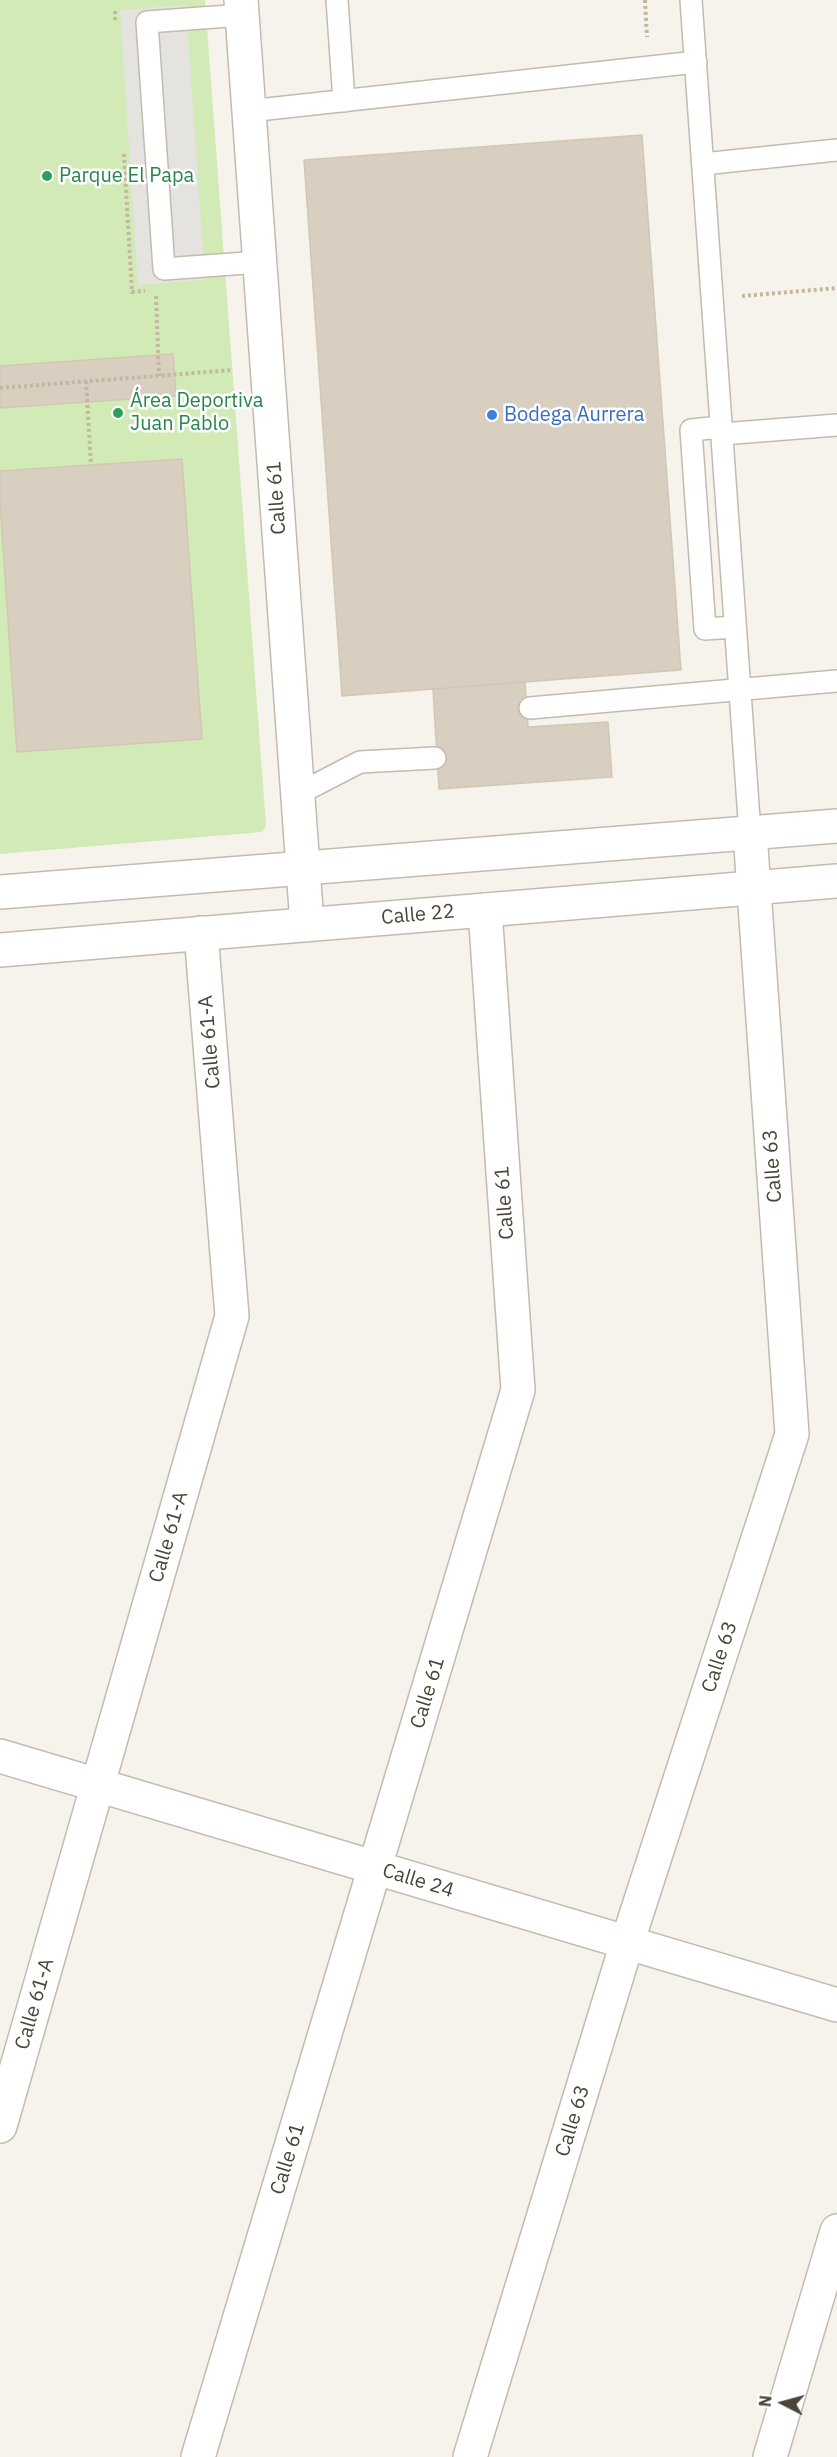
<!DOCTYPE html>
<meta charset="utf-8">
<style>
body{margin:0}
#map{position:relative;width:837px;height:2457px;overflow:hidden;background:#f6f3ec;font-family:"IBM Plex Sans",sans-serif}
canvas{display:block}
.north{position:absolute;left:753px;top:2373px;width:60px;height:60px;-webkit-text-stroke:4px #fff;paint-order:stroke;rotate:276deg;font-size:16px;font-weight:700;line-height:24px;text-align:center;color:#4b4439}
.north::after{content:'';display:block;margin:auto;width:21px;height:27px;background:#4b4439;clip-path:polygon(50% 0,100% 100%,50% 72%,0 100%)}
</style>
<div id="map">
<canvas width="837" height="2457"></canvas>
<div class="north">N</div>
</div>
<script>
const c = document.querySelector('canvas').getContext('2d');
c.lineJoin = 'round';
function fillPath(path, color) { c.fillStyle = color; c.fill(path, 'evenodd'); }
function trace(path, color, width, dash) { c.strokeStyle = color; c.lineWidth = width; c.lineCap = dash ? 'butt' : 'round'; c.setLineDash(dash || []); c.stroke(path); }
function label(font, color, halo, rows, align = 'center') {
  c.font = font + ' "IBM Plex Sans",sans-serif'; c.lineWidth = 5; c.setLineDash([]); c.textBaseline = 'middle'; c.strokeStyle = halo; c.fillStyle = color; for (const [text, x, y, turn = 0] of rows) {
    c.save(); c.translate(x, y); c.rotate((+turn || 0) * Math.PI / 180); c.textAlign = isNaN(turn) ? turn : align; if (halo) c.strokeText(text, 0, 0); c.fillText(text, 0, 0); c.restore();
  }
}
fillPath(new Path2D(`
 M0,0H205L266,826L262,832L0,854Z`), '#d2eab5');
fillPath(new Path2D(`
 M186,5L205,280L138,285L120,10Z`), '#e5e3e0');
const building = new Path2D(`
 M642,135L681,670L342,696L304,160Z
 M173,354L176,396L0,408V366Z
 M182,459L202,739L17,752L0,503V471Z
 M525,682L528,727L608,722L612,777L439,789L433,689Z`);
fillPath(building, '#d8cfc1');
trace(building, '#d3c7b4', 1.5);
const service = new Path2D(`
 M337,0L344,101
 M691,0L750,833
 M242,15L147,22L164,269L260,262
 M249,111L696,62
 M703,164L837,150
 M721,427L691,430L705,629L735,627
 M722,434L837,425
 M530,708L837,681
 M298,794L360,762L435,758`);
const minor = new Path2D(`
 M241,0L307,924
 M0,1756L837,2005
 M0,2126L232,1316L201,933
 M198,2457L518,1390L485,910
 M470,2457L627,1943L792,1434L750,833
 M770,2457L837,2231`);
const tertiary = new Path2D(`
 M0,892L837,826
 M0,950L837,881`);
trace(service, '#c2bbae', 24);
trace(minor, '#c2bbae', 36);
trace(tertiary, '#c2bbae', 36);
trace(new Path2D(`
 M645,0L647,37
 M115,11V21
 M124,154L132,292L145,291
 M156,296L159,376
 M742,296L837,288
 M86,381L91,465
 M0,388L233,370`), '#c4b79f', 4, [3, 3]);
trace(service, '#fff', 21);
trace(minor, '#fff', 33);
trace(tertiary, '#fff', 33);
for (const [x, y, r, color] of [
 [47,176,6,"#2e9e5b"],
 [118,413,6,"#2e9e5b"],
 [492,415,6,"#3f7fe0"]
]) { const dot = new Path2D(); dot.arc(x, y, r, 0, 2 * Math.PI); c.fillStyle = color; c.fill(dot); trace(dot, '#fff', 2); }
label('20px', '#27864d', '#fff', [
 ["Parque El Papa",59,176],
 ["Área Deportiva",130,401],
 ["Juan Pablo",130,424]
], 'left');
label('20px', '#366cbe', '#fff', [
 ["Bodega Aurrera",504,415]
], 'left');
label('20px', '#4b4439', '#fff', [
 ["Calle 61",277,498,-94],
 ["Calle 22",418,915,-5],
 ["Calle 61-A",210,1042,-95],
 ["Calle 63",773,1166,-94],
 ["Calle 61",505,1203,-94],
 ["Calle 61-A",169,1537,-74],
 ["Calle 63",720,1657,-72],
 ["Calle 61",428,1693,-73],
 ["Calle 24",418,1881,17],
 ["Calle 61-A",35,2004,-74],
 ["Calle 63",573,2121,-73],
 ["Calle 61",288,2159,-73]
]);
</script>
